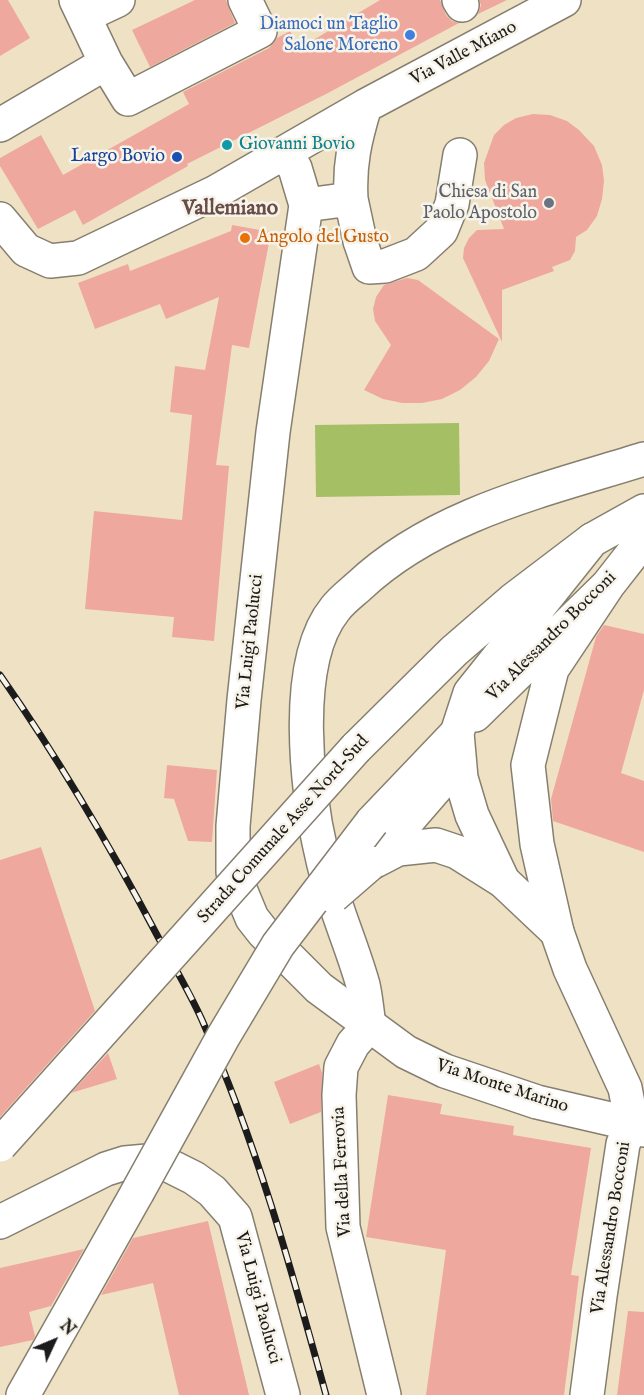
<!DOCTYPE html>
<style>
body{margin:0}
#map{position:relative;width:644px;height:1395px;overflow:hidden;background:#efe2c4;font-family:"IM FELL English",serif}
canvas{display:block}
.north{position:absolute;left:24px;top:1311px;width:60px;height:60px;-webkit-text-stroke:4px #f7f3e8;paint-order:stroke;rotate:46deg;font-size:16px;font-weight:700;line-height:24px;text-align:center;color:#1c1c1c}
.north::after{content:'';display:block;margin:auto;width:21px;height:27px;background:#1c1c1c;clip-path:polygon(50% 0,100% 100%,50% 72%,0 100%)}
</style>
<div id="map">
<canvas width="644" height="1395"></canvas>
<div class="north">N</div>
</div>
<script>
const c = document.querySelector('canvas').getContext('2d');
c.lineJoin = 'round';
function fillPath(path, color) { c.fillStyle = color; c.fill(path, 'evenodd'); }
function trace(path, color, width, dash) { c.strokeStyle = color; c.lineWidth = width; c.lineCap = dash ? 'butt' : 'round'; c.setLineDash(dash || []); c.stroke(path); }
function label(font, color, halo, rows, align = 'center') {
  c.font = font + ' "IM FELL English",serif'; c.lineWidth = 5; c.setLineDash([]); c.textBaseline = 'middle'; c.strokeStyle = halo; c.fillStyle = color; for (const [text, x, y, turn = 0] of rows) {
    c.save(); c.translate(x, y); c.rotate((+turn || 0) * Math.PI / 180); c.textAlign = isNaN(turn) ? turn : align; if (halo) c.strokeText(text, 0, 0); c.fillText(text, 0, 0); c.restore();
  }
}
fillPath(new Path2D(`
 M459,423L460,495L316,497L315,425Z`), '#a5bf65');
fillPath(new Path2D(`
 M0,0H8L30,38L0,56Z
 M195,0H226L235,23L150,67L132,30Z
 M380,0H440L446,15L452,21L459,23L326,94L187,164L188,166L83,225L75,210L38,229L0,166V158L41,135L63,175L189,104L183,92L269,48L277,38L290,31L300,48Z
 M479,0H507L478,14L481,5Z
 M533,114L550,115L567,121L579,130L594,146L602,165L604,181L602,199L597,216L587,230L576,237L575,251L570,260L552,267L554,271L502,290V342L463,258L464,248L469,238L477,230L504,229L485,180L484,163L494,135L504,125L516,118Z
 M232,225L271,232L249,348L232,345L216,465L229,466L214,641L172,637L174,617L85,609L94,511L182,520L192,415L170,412L175,366L205,370L219,297L166,319L160,304L95,329L78,283L128,264L130,271L231,231Z
 M407,278L418,280L499,339L489,361L476,377L460,390L442,399L422,403H402L383,399L364,390L391,345L375,321L373,309L376,297L384,285Z
 M604,625L644,634V690L621,773L644,781V852L553,821L551,799L596,637Z
 M167,765L217,770L212,842L188,841L174,799L164,798Z
 M41,847L95,1011L0,1117V860Z
 M108,1053L117,1079L71,1093Z
 M319,1064L322,1073L321,1112L290,1124L274,1082Z
 M388,1095L442,1104L440,1114L514,1126L513,1135L591,1148L571,1275L579,1276L564,1395H426L446,1250L366,1237Z
 M208,1221L249,1395H179L153,1283L101,1295L133,1238Z
 M84,1249L51,1306L29,1312L35,1336L33,1340L0,1347V1268Z
 M628,1311L644,1312V1395H617Z`), '#efa89d');
const minor = new Path2D(`
 M459,0L462,5
 M84,16L118,0
 M106,63L128,99L260,31L245,0
 M0,125L106,63L76,0
 M284,154L295,168L306,205L273,432L244,700L233,826V872L252,918L263,932L319,988L406,1052L445,1071L537,1102L632,1124L644,1130
 M351,199C349,164 355,139 365,106
 M306,205L351,199L360,241L369,267L385,266L416,254L441,231L452,204L460,155
 M0,219L26,250L50,261L78,258L214,193L365,106L564,0
 M371,863L448,774L456,736
 M557,932L570,969L625,1088L632,1124L623,1144L600,1296L587,1395
 M369,1026L353,1044L341,1067L339,1095L343,1227L384,1395
 M0,1222L106,1169L125,1163L147,1161L168,1165L194,1178L212,1191L235,1217L283,1395`);
const major = new Path2D(`
 M475,715L608,585L644,539
 M557,932L503,881L472,815L461,778L457,733L470,693L592,540L644,511
 M557,932L537,844L528,765L552,669L608,585
 M369,1026C367,1012 366,998 363,985C351,942 331,900 322,856C307,792 291,663 335,609C341,601 350,594 358,587C435,514 545,490 644,459`);
const highway = new Path2D(`
 M356,748L454,651L513,600L592,540
 M372,822L457,733
 M371,863L398,849L436,845L457,852L503,881
 M23,1395L137,1193`);
trace(minor, '#867f70', 36);
trace(major, '#867f70', 36);
trace(highway, '#867f70', 36);
trace(minor, '#fff', 33);
trace(major, '#fff', 33);
trace(highway, '#fff', 33);
const rail = new Path2D(`
 M0,675C58,758 110,846 157,935C172,963 189,991 202,1020C256,1141 291,1268 326,1395`);
trace(rail, '#1c1c1c', 7);
trace(rail, '#f7f3e8', 4.5, [14]);
const highwayBridge = new Path2D(`
 M333,896L371,863
 M0,1145L356,748
 M137,1193L223,1037L278,945L372,822`);
trace(highwayBridge, '#867f70', 36, []);
trace(highwayBridge, '#fff', 33);
for (const [x, y, r, color] of [
 [410,35,6,"#3f7fe0"],
 [227,145,6,"#0f9aa8"],
 [177,157,6,"#1a4fb4"],
 [549,203,6,"#6b7280"],
 [245,238,6,"#e8710a"]
]) { const dot = new Path2D(); dot.arc(x, y, r, 0, 2 * Math.PI); c.fillStyle = color; c.fill(dot); trace(dot, '#f7f3e8', 2); }
label('18px', '#366cbe', '#f7f3e8', [
 ["Diamoci un Taglio",398,25],
 ["Salone Moreno",398,46]
], 'right');
label('18px', '#1c1c1c', '#f7f3e8', [
 ["Via Valle Miano",464,54,-28],
 ["Via Alessandro Bocconi",552,637,-45],
 ["Via Luigi Paolucci",251,642,-84],
 ["Strada Comunale Asse Nord-Sud",284,830,-48],
 ["Via Monte Marino",502,1087,18],
 ["Via della Ferrovia",343,1172,-93],
 ["Via Alessandro Bocconi",612,1228,-81],
 ["Via Luigi Paolucci",257,1298,75]
]);
label('18px', '#0d838f', '#f7f3e8', [
 ["Giovanni Bovio",239,145]
], 'left');
label('18px', '#164399', '#f7f3e8', [
 ["Largo Bovio",165,157]
], 'right');
label('18px', '#5b616d', '#f7f3e8', [
 ["Chiesa di San",537,193],
 ["Paolo Apostolo",537,214]
], 'right');
label('18px', '#c56008', '#f7f3e8', [
 ["Angolo del Gusto",257,238]
], 'left');
label('bold 21px', '#664d49', '#f7f3e8', [
 ["Vallemiano",230,210]
]);
</script>
